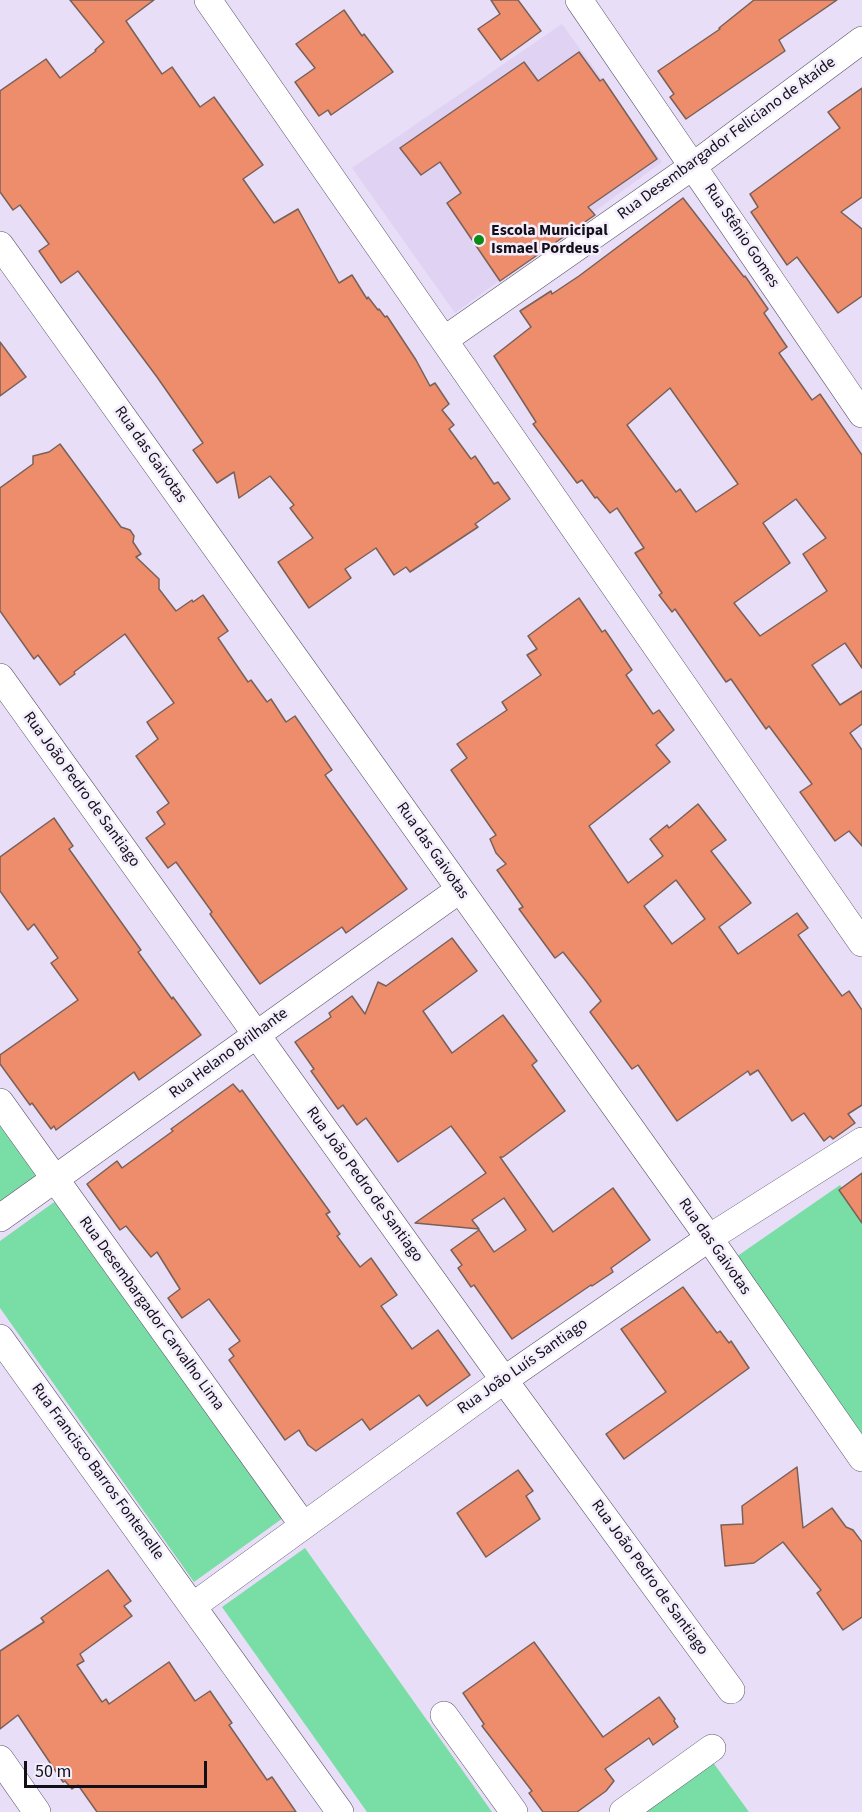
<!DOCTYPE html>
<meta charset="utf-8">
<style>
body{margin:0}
#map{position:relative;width:862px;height:1812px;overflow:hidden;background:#e8def7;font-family:"Source Sans 3",sans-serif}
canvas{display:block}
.scale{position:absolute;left:24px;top:1761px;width:183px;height:27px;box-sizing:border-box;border:3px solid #120f17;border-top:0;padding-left:8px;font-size:18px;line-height:21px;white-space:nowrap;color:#120f17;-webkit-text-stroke:4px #f3edfc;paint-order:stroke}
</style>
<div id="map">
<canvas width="862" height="1812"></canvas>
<div class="scale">50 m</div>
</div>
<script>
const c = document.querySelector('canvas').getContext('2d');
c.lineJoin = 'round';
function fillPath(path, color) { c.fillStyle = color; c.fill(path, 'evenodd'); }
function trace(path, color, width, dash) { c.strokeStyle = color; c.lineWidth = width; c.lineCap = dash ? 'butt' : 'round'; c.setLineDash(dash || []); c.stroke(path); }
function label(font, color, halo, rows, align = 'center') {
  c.font = font + ' "Source Sans 3",sans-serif'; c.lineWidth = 5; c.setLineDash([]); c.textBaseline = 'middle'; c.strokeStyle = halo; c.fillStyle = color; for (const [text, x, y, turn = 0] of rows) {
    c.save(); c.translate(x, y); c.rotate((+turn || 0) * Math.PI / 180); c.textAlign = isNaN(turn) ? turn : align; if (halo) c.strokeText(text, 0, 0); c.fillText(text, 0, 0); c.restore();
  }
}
fillPath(new Path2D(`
 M562,24L662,162L455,313L352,168Z`), '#dfd2f2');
fillPath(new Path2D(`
 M0,1123L37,1175L0,1201Z
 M840,1185L862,1217V1437L736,1257Z
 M57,1200L283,1518L194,1582L0,1308V1241Z
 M305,1548L492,1812H367L222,1607Z
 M712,1761L749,1812H641Z`), '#79dea6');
const building = new Path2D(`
 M70,0H154L126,21L162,74L172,67L200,107L214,97L263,165L243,179L274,223L298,209L339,283L352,275L367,299L368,297L378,310L379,309L385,317L387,316L416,360L430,386L435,383L449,404L442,410L454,425L449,429L471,459L475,456L494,484L498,482L510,499L475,524L478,527L410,572L406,567L394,575L376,548L345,569L351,578L309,608L278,562L313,538L290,508L294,505L270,476L239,498L234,472L217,483L193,450L203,443L157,377L78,271L61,283L39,251L49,244L20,205L13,210L0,192V91L46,59L60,78L96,51L95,50L104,42Z
 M491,0H518L541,31L501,60L478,29L500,14Z
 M754,0H837L779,40L785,51L686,119L670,97L674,94L658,71L720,29L719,28Z
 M344,10L362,36L364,34L393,72L331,115L328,110L319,116L295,82L315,68L296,44Z
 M579,52L600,81L603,79L657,159L588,207L595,215L500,281L447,203L461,193L440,162L421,175L400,148L524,62L538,81Z
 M862,88V197L841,212L862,229V296L838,313L797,257L787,265L751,212L758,207L750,194L840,128L828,112Z
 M683,198L744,277L745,276L768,309L764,313L787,347L779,353L793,373L812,400L820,394L862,455V668L845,643L812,665L840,705L862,691V724L850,733L862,750V846L849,831L835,841L800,792L812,784L769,726L766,729L731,679L726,682L675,609L672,612L659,595L662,593L635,553L644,548L617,508L610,513L597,497L595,498L582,480L577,483L533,424L536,422L494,356L531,327L520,311L551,291L552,294L579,276ZM670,388L738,484L696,512L680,489L676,492L627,425ZM796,499L826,538L803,554L827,591L760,636L734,603L790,563L763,523Z
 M0,342L26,377L0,396Z
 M60,444L121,527L130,530L134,536L133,542L141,554L136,557L159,579V589L176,611L192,600L193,602L203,595L228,631L218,638L248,682L251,680L267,702L271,699L286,722L295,716L332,770L325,775L407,889L346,933L342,927L260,984L210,914L212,912L176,862L168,868L146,838L165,824L157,812L169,803L136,756L158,739L147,722L174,703L125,634L74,672L75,674L60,685L38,655L34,659L0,611V488L33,464V456L49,452Z
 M579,598L602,632L605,630L632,670L626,675L653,714L659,710L674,730L656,745L670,762L589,826L628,883L663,856L650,839L667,825L669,828L698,804L726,840L711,851L751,903L719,927L738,954L797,913L808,928L798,935L842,996L849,991L862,1010V1105L848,1114L855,1123L833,1139L830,1136L824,1141L804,1113L792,1121L758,1070L750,1075L748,1071L677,1121L638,1065L632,1069L590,1012L601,1001L586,981L563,952L555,958L519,909L523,907L497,870L506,864L496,853L490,839L496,835L451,770L467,758L457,744L507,710L502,702L541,675L527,655L537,649L528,636ZM676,880L705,919L672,944L644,906Z
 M54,818L73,846L69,849L141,950L138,952L172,999L173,997L201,1035L139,1080L134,1072L56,1130L54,1126L51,1129L32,1103L30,1105L0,1064V1055L78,1000L51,963L58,958L34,924L28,930L0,891V857Z
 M452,938L477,971L423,1011L452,1053L503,1015L537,1061L532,1065L565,1111L503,1157H500L553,1232L613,1188L650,1240L611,1268L613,1272L592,1286L591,1285L512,1339L474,1285L471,1287L458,1268L462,1265L451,1250L479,1230L494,1252L526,1230L504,1198L472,1220L479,1229L415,1223L486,1173L451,1126L398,1162L366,1118L357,1125L343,1105L338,1109L311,1071L314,1069L295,1042L331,1017L329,1013L352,996L365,1014L378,982L386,986Z
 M233,1084L240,1092L242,1090L330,1212L326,1214L340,1234L337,1236L360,1267L371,1258L397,1295L381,1306L412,1349L438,1330L470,1375L427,1406L419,1395L370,1430L362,1419L316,1451L308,1445L299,1430L285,1440L229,1360L234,1356L229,1349L240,1341L209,1299L182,1318L168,1298L180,1289L157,1252L151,1257L126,1226L120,1230L87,1184L117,1161L122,1168L173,1131L171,1129Z
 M862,1173V1223L839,1190Z
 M683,1287L717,1333L720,1331L729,1343L731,1341L749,1368L624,1459L606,1434L666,1392L621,1329Z
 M797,1467L803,1528L832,1508L846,1527L853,1530L862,1542V1617L843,1630L817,1593L821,1590L783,1542L754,1563L725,1566L721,1525L743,1524L742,1506Z
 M518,1470L533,1491L526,1496L540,1519L486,1557L457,1513Z
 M108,1570L131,1601L124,1606L132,1616L80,1654L84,1661L77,1665L102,1702L106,1699L109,1704L169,1662L195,1701L210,1691L232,1723L229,1725L267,1780L272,1777L296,1812H97L78,1785L72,1789L65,1781L63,1782L18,1715L0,1729V1651L44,1622L41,1618Z
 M534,1642L603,1737L659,1697L675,1719L674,1721L678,1727L653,1745L649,1738L605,1769L614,1781L606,1791L577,1812H543L529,1793L532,1791L482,1726L484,1724L463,1693Z`);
fillPath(building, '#ed8d6c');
trace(building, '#796058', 1.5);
const minor = new Path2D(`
 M208,0L862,943
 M579,0L862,414
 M0,245L709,1238L862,1458
 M444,340L693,166L862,40
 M0,677L504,1380L731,1690
 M0,1102L303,1525
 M0,1218L459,890
 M0,1338L340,1812
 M193,1606L504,1380L709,1238L862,1141
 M444,1715L514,1812
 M0,1759L37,1812
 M623,1812L712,1748`);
trace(minor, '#5e556b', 28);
trace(minor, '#fff', 27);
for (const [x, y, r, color] of [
 [479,240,6,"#0b8b15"]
]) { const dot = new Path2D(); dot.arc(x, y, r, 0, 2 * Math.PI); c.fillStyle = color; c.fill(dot); trace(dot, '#f3edfc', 2); }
label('16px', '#120f17', '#f3edfc', [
 ["Rua Desembargador Feliciano de Ataíde",727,139,-36],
 ["Rua Stênio Gomes",741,236,56],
 ["Rua das Gaivotas",150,455,55],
 ["Rua João Pedro de Santiago",81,790,54],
 ["Rua das Gaivotas",432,851,55],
 ["Rua Helano Brilhante",229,1054,-36],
 ["Rua João Pedro de Santiago",364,1185,54],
 ["Rua das Gaivotas",714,1247,55],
 ["Rua Desembargador Carvalho Lima",151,1314,54],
 ["Rua João Luís Santiago",523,1367,-35],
 ["Rua Francisco Barros Fontenelle",97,1472,54],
 ["Rua João Pedro de Santiago",649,1578,54]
]);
label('bold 16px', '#120f17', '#f3edfc', [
 ["Escola Municipal",491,231],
 ["Ismael Pordeus",491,249]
], 'left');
</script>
